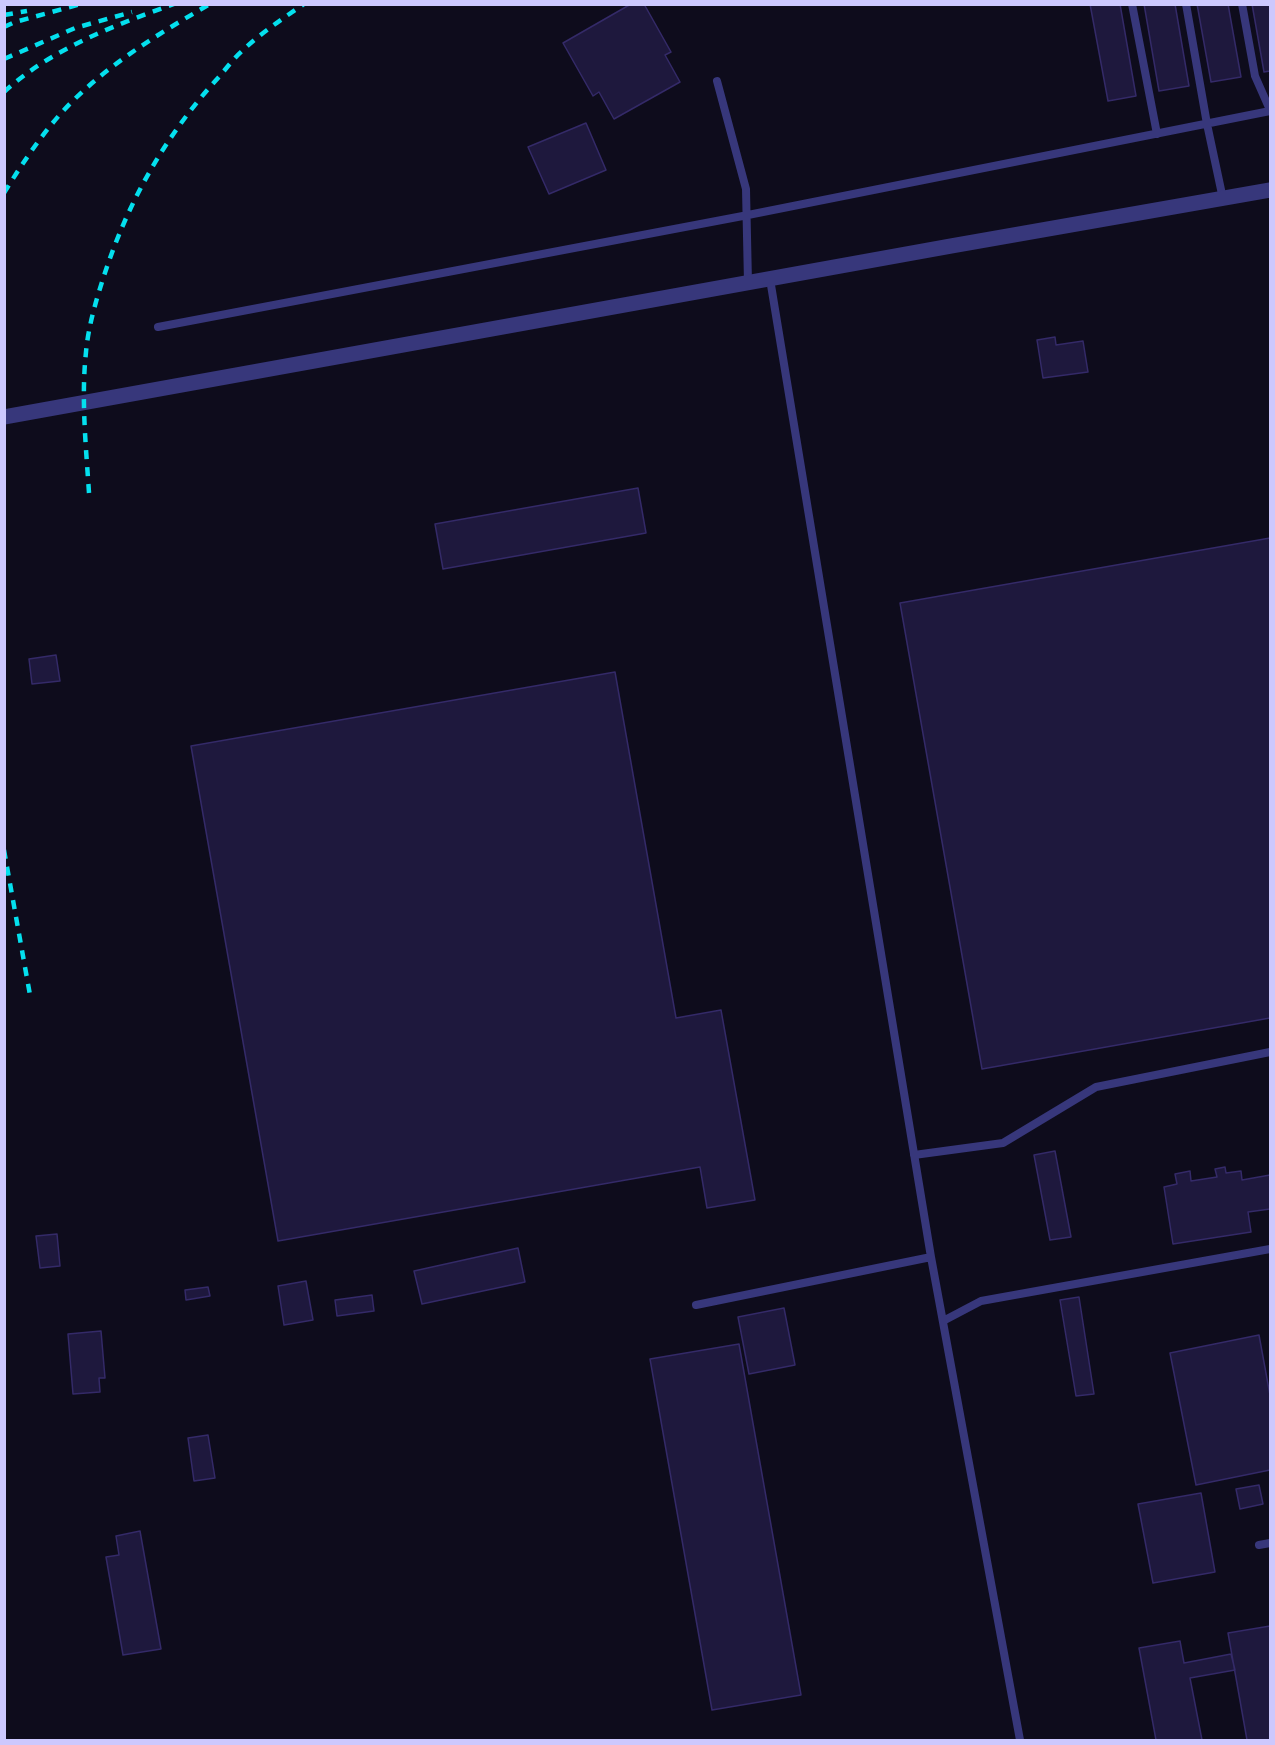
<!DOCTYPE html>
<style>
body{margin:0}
#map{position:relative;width:1275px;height:1745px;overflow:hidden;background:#0e0c1c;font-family:"Exo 2",sans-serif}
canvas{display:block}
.frame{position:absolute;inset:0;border:6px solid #ccc8fe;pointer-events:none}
</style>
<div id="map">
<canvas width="1275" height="1745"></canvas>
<div class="frame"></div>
</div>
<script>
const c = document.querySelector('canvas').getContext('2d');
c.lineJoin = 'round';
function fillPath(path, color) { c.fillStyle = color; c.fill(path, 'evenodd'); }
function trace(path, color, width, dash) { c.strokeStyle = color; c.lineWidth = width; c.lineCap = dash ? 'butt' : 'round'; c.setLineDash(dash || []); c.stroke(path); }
const building = new Path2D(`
 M631,4H644L671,52L665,55L680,82L614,119L599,92L593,96L563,43Z
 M1090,4H1120L1136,96L1108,101Z
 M1144,4H1175L1189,86L1159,91Z
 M1197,4H1228L1241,77L1211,82Z
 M1252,4H1270V71L1264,72Z
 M586,123L606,170L549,194L528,147Z
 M1055,337L1056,345L1083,341L1088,372L1043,378L1037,340Z
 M638,488L646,533L443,569L435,524Z
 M1270,538V1018L982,1069L900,603Z
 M56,655L60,681L32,684L29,659Z
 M615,672L676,1018L721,1010L755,1200L707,1208L700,1167L278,1241L191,746Z
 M1055,1151L1071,1237L1050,1240L1034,1155Z
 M1225,1167L1226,1173L1241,1171L1242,1180L1270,1175V1209L1248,1212L1251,1232L1173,1244L1164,1187L1177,1184L1175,1174L1190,1171L1191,1181L1217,1177L1215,1169Z
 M57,1234L60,1266L40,1268L36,1236Z
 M518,1248L525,1282L422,1304L414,1271Z
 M306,1281L313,1320L284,1325L278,1286Z
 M208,1287L210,1296L186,1300L185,1290Z
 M372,1295L374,1311L337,1316L335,1300Z
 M1079,1297L1094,1394L1076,1396L1060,1300Z
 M784,1308L795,1365L749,1374L738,1317Z
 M101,1331L105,1378H99L100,1392L73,1394L68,1334Z
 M1259,1335L1270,1395V1470L1196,1485L1170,1353Z
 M739,1344L801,1695L712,1710L650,1359Z
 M208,1435L215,1478L194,1481L188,1438Z
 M1259,1485L1263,1504L1240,1509L1236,1489Z
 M1201,1493L1215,1572L1153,1583L1138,1504Z
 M140,1531L161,1649L123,1655L106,1557L119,1555L116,1536Z
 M1270,1626V1740H1247L1228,1633Z
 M1180,1641L1184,1663L1231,1654L1235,1670L1190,1678L1202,1740H1156L1139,1648Z`);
fillPath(building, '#1e183d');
trace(building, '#342a68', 1.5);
trace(new Path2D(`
 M1132,4L1157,134
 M1186,4L1207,124L1223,199
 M1242,4L1255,76L1270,110
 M717,81L746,189L748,283
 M770,279L931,1257L1020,1740
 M158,327L748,215L1270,111
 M914,1155L1003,1143L1096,1087L1270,1052
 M696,1305L931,1257
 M943,1321L981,1301L1270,1249
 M1259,1545L1270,1543`), '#37377b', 8);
trace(new Path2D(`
 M4,417L951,246L1270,190`), '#37377b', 15);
trace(new Path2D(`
 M4,15L27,11
 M4,27L15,22L81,4
 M4,59L75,28L132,12
 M4,92C51,49 115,25 174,4
 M4,193C22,164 41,135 64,110C105,66 158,34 210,4
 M89,493C86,446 81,399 86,352C88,329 95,304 102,282C126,205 164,137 218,78C226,69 233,59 242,51C261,33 282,19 304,4
 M4,850L30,995`), '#04e0ee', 4.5, [9, 8]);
</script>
